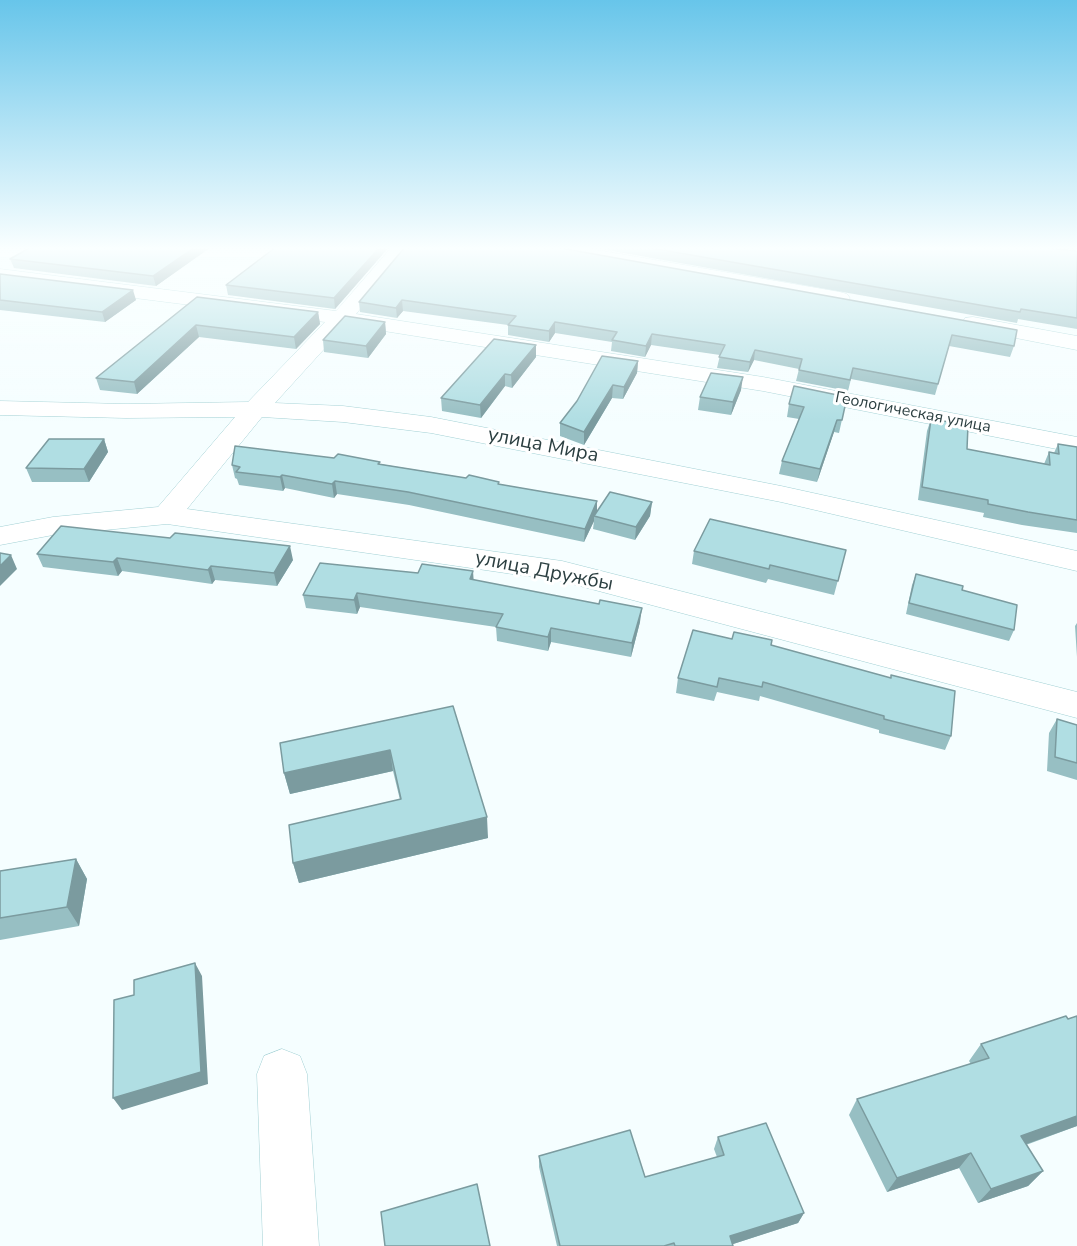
<!DOCTYPE html>
<meta charset="utf-8">
<style>
body{margin:0}
canvas{display:block;background:#f5feff}
</style>
<canvas width="1077" height="1246"></canvas>
<script>
const c = document.querySelector('canvas').getContext('2d');
c.lineJoin = 'round';
function trace(path, color, width, dash) { c.strokeStyle = color; c.lineWidth = width; c.lineCap = dash ? 'butt' : 'round'; c.setLineDash(dash || []); c.stroke(path); }
function fillPath(path, color) { c.fillStyle = color; c.fill(path, 'evenodd'); }
function label(font, color, halo, rows, align = 'center') {
  c.font = font + ' "Nunito Sans",sans-serif'; c.lineWidth = 6; c.setLineDash([]); c.textBaseline = 'middle'; c.strokeStyle = halo; c.fillStyle = color; for (const [text, x, y, turn = 0] of rows) {
    c.save(); c.translate(x, y); c.rotate((+turn || 0) * Math.PI / 180); c.textAlign = isNaN(turn) ? turn : align; if (halo) c.strokeText(text, 0, 0); c.fillText(text, 0, 0); c.restore();
  }
}
const minor = new Path2D(`
 M392,247H411L356,314L763,377L1077,437V453L763,391L346,325L275,403L343,406L431,417L781,486L1077,551V571L781,502L431,433L343,422L262,417L187,509L562,561L1077,692V718L561,581L167,524L53,535L0,545V527L53,517L158,507L235,417L126,418L0,415V401L126,404L248,402L325,322L0,281V269L336,311Z
 M540,247H580L840,292L847,294L850,298L847,302L840,304L549,253L542,251Z
 M973,317L1077,336V350L965,328L962,323L965,318Z
 M282,1049L300,1056L307,1074L319,1246H263L257,1074L264,1056Z`);
trace(minor, '#a2d0d4', 1);
fillPath(minor, '#fff');
fillPath(new Path2D(`
 M211,247L156,286L14,268L10,259Z
 M276,247H389L335,309L228,295L226,285Z
 M555,247L1014,346L1010,357L949,346L935,395L851,379L848,391L796,381L799,369L754,360L748,372L717,368L720,355L651,345L645,357L611,351L612,342L555,333L549,342L508,335V325L403,311L397,318L360,312L359,302Z
 M590,247H1037L1077,251V329L1018,319L1017,323Z
 M0,274L136,300L105,322L0,310Z
 M197,297L318,312L320,324L296,349L199,337L137,394L100,390L96,378Z
 M385,322L386,334L368,358L324,352L323,340Z
 M536,345V357L512,388L505,386L481,418L442,411L441,398Z
 M638,361L637,373L623,399L612,398L584,445L560,436V423Z
 M741,390L731,415L698,410L700,397Z
 M847,397L839,433L834,432L817,482L779,474L782,461L799,419L787,417L789,404Z
 M931,419L967,449L1044,464L1049,452L1054,453L1058,444L1077,447V533L1022,525L983,517L984,513L918,500L927,431Z
 M104,439L108,452L89,482H32L26,468Z
 M380,464L466,478L499,482V484L597,501V512L652,502L650,516L635,540L593,529L594,521L584,542L409,505L337,494L334,498L285,488L283,491L239,485L237,479L235,478L232,465Z
 M846,550L834,595L768,579L766,583L692,564L694,551Z
 M37,554L293,560L277,586L215,580L212,584L122,571L118,576L43,567Z
 M916,574L962,590L1014,630L1009,641L906,614L912,585Z
 M474,580L640,622L631,657L551,642L548,651L497,641L496,627L360,607L357,614L306,608L303,595Z
 M1077,623V657L1075,626Z
 M732,639L771,645L951,736L945,750L879,733V730L760,696L759,701L717,692L714,701L676,693L678,678Z
 M453,706L488,838L299,883L293,863L400,800L393,771L290,794L284,773Z
 M1057,719L1077,725V780L1047,771L1049,733Z
 M76,859L87,879L79,926L0,940V871Z
 M1077,1016V1126L1026,1145L1043,1171L1028,1186L978,1203L959,1168L887,1192L849,1115L857,1099L971,1064L969,1061L981,1044Z
 M718,1137L804,1213L798,1223L733,1244V1246H557L539,1167V1156L645,1177L717,1157L714,1149Z`), '#97bfc3');
fillPath(new Path2D(`
 M195,247H211L156,286L153,276Z
 M380,247H389L335,309L334,298Z
 M133,290L136,300L105,322L102,312Z
 M402,300L403,311L397,318L396,308Z
 M318,312L320,324L296,349L294,337Z
 M385,322L386,334L368,358L366,346Z
 M555,322V333L549,342V331Z
 M196,325L199,337L137,394L134,382Z
 M652,334L651,345L645,357L646,346Z
 M536,345V357L512,388L511,375Z
 M755,350L754,360L748,372L750,362Z
 M638,361L637,373L623,399L624,387Z
 M505,374V386L481,418L480,405Z
 M743,377L741,390L731,415L733,402Z
 M613,385L612,398L584,445V432Z
 M837,420L834,432L817,482L820,469Z
 M104,439L108,452L89,482L84,469Z
 M282,475L285,488L283,491L280,477Z
 M335,481L337,494L334,498L332,484Z
 M597,501V514L594,516V521L584,542L585,529Z
 M652,502L650,516L635,540L636,527Z
 M290,546L293,560L277,586L274,573Z
 M11,555L17,569L0,586V566Z
 M117,558L122,571L118,576L113,562Z
 M211,566L215,580L212,584L208,570Z
 M473,571L474,585L470,579Z
 M357,593L360,607L357,614L354,600Z
 M642,608L640,622L631,657L632,643Z
 M551,628V642L548,651V637Z
 M390,750L393,771L290,794L284,773Z
 M487,817L488,838L299,883L293,863Z
 M76,859L87,879L79,926L67,907Z
 M195,963L202,976L208,1084L122,1110L113,1098Z
 M1077,1116V1126L1007,1151L1021,1136Z
 M971,1153L959,1168L887,1192L897,1178Z
 M1043,1171L1028,1186L978,1203L991,1189Z
 M804,1213L798,1223L727,1246L730,1236Z`), '#7b9b9f');
const building = new Path2D(`
 M31,247H195L153,276L10,259Z
 M276,247H380L334,298L226,285Z
 M405,247H555L1017,330L1014,346L952,335L938,384L853,368L850,380L799,370L802,359L755,350L750,362L719,357L725,345L652,334L646,346L612,340L617,332L555,322L549,331L508,325L516,316L402,300L396,308L359,302Z
 M645,247H1037L1077,251V318L1021,309L1020,312Z
 M0,274L133,290L102,312L0,300Z
 M197,297L318,312L294,337L196,325L134,382L96,378Z
 M345,316L385,322L366,346L323,340Z
 M494,339L536,345L511,375L505,374L480,405L441,398Z
 M602,356L638,361L624,387L613,385L584,432L560,423L577,401Z
 M711,373L743,377L733,402L700,397Z
 M794,386L847,397L842,420H837L820,469L782,461L804,407L789,404Z
 M931,419L968,425L967,449L1050,465L1049,452L1059,454L1058,444L1077,447V520L1028,512L988,504V500L922,487Z
 M49,439H104L84,469L26,468Z
 M235,446L334,458L338,454L380,462L378,464L466,478L469,475L499,482L498,484L597,501L585,529L408,492L335,481L332,484L282,475L280,477L236,472L240,467L232,465Z
 M610,492L652,502L636,527L594,516Z
 M710,519L846,550L838,581L770,565L769,569L694,551Z
 M61,526L170,538L175,533L290,546L274,573L211,566L208,570L117,558L113,562L37,554Z
 M0,553L11,555L0,566Z
 M320,563L418,573L422,564L473,571L470,579L599,604L600,600L642,608L632,643L551,628L548,637L496,627L503,614L357,593L354,600L303,595Z
 M916,574L963,586L962,590L1017,605L1014,630L909,603Z
 M693,630L732,639L734,632L772,640L771,645L891,678V675L955,691L951,736L884,719V716L763,682L762,687L719,678L717,687L678,678Z
 M453,706L487,817L293,863L289,825L401,799L390,750L284,773L280,743Z
 M1057,719L1077,725V763L1055,757Z
 M76,859L67,907L0,918V871Z
 M195,963L201,1072L113,1098L114,1000L134,995V980Z
 M1066,1016L1068,1019L1077,1016V1116L1021,1136L1043,1171L991,1189L971,1153L897,1178L857,1099L989,1058L981,1044Z
 M766,1123L804,1213L730,1236L733,1246H675L674,1243L664,1246H560L539,1156L630,1130L645,1177L724,1155L718,1137Z
 M477,1184L490,1246H385L381,1212Z`);
fillPath(building, '#b0dee3');
trace(building, '#7b9b9f', 1.5);
const sky = c.createLinearGradient(0, 0, 0, 421);
sky.addColorStop(0, '#67c5ea');
sky.addColorStop(0.59, '#faffff');
sky.addColorStop(1, '#faffff00');
c.fillStyle = sky;
c.fillRect(0, 0, 1077, 421);
label('16px', '#2c3f41', '#fff', [
 ["Геологическая улица",913,413,11]
]);
label('20px', '#2c3f41', '#fff', [
 ["улица Мира",543,446,11],
 ["улица Дружбы",544,572,11]
]);
</script>
